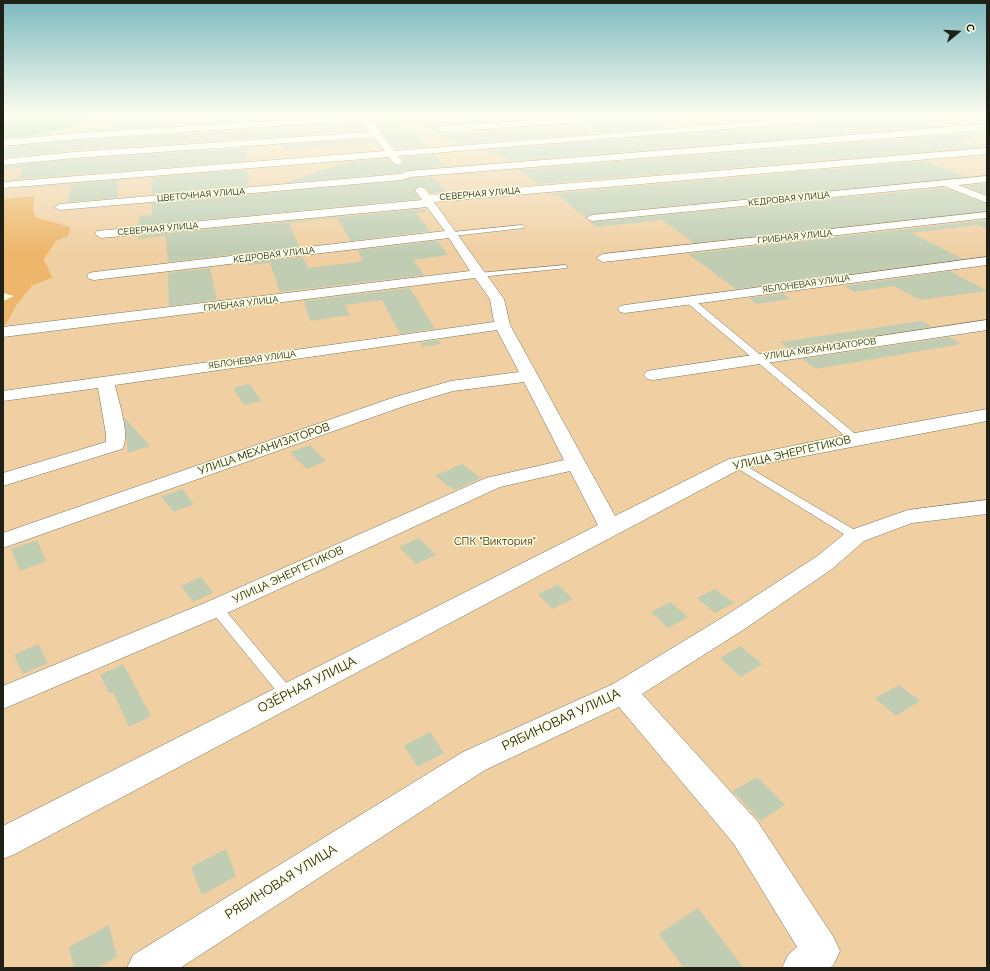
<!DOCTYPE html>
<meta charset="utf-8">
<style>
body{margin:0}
#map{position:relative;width:990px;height:971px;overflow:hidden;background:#fbfde0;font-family:Raleway,sans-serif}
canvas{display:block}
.frame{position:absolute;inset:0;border:4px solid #202116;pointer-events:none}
.north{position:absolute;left:938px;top:12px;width:40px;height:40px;-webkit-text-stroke:3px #fbfde0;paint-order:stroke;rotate:72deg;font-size:11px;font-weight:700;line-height:16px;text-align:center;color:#202116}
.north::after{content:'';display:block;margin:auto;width:14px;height:18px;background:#202116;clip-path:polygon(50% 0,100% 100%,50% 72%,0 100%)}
</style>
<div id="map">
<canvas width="990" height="971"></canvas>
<div class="frame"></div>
<div class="north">С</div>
</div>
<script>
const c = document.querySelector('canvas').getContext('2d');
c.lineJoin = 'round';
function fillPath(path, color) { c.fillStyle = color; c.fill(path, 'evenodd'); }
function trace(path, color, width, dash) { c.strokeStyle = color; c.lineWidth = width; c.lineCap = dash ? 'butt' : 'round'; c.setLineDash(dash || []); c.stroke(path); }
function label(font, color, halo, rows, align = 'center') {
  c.font = font + ' Raleway,sans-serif'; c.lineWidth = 3; c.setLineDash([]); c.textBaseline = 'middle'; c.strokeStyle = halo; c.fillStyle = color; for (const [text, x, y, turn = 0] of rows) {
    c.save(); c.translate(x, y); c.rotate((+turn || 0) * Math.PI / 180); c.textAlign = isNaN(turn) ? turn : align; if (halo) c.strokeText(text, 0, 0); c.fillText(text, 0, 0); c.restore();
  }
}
fillPath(new Path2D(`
 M94,117H987V968H3V326L6,325L16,306L33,285L53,278L44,259L56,241L71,227L36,217L33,210L35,196L3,199V138C26,137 49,134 71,127C79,124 85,118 94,117Z`), '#f0cfa3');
fillPath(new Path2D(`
 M35,196L33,210L36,217L71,227L68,236L56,241L44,259L53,278L33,285L16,306L6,325L3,326V301L14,296L3,293V199Z`), '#edb66a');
fillPath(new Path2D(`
 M3,117H94C85,118 79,124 71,127C49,134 26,137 3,138Z`), '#7abf80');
fillPath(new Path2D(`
 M137,117H320L77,132L81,128L107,127L114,118Z
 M406,117H484V122L507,121L441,124L436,129L441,134L619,120L624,117H669L670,126L755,119L756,117H806L458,144Z
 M848,117H935L962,125L509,161L498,153L489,154L485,150L843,120Z
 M399,118L426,147L395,149L373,119Z
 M361,122L368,131L75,150L3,157L5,147L79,140Z
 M985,132L964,134L978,139L957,141L977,147L538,184L519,170Z
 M373,139L377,143L283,150L281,145Z
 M245,148L246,161L18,179L23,168L3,170V166L75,159Z
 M434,155L445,166L408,170L400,173L283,183L349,162L388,159L398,166L404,162L401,157Z
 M949,159L925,161L966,177L592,214L585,217L558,195L552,196L549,194Z
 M247,170L249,186L254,185L152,194V178Z
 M432,177L447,192L431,193L425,187L420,186L414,190L419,199L139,226V216L152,215V203L402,181L410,178Z
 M140,178L119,180L117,198L67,202L72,185L14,189Z
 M985,184L987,185V194L964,186Z
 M944,188L987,204V211L694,243L662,220L597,227L590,222Z
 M424,209L426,212L416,213L430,231L351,241L337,218L289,223L299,247L168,262L166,236L138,239V236Z
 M987,220V229L977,225L911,233L963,259L736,289L688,254Z
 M437,241L448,255L413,260L424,275L280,292L270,263L248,265V263L303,257L308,268L358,262L363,260L357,250Z
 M210,268L217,300L169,306L168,273Z
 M950,271L987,291L920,300L894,286L854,292L844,286Z
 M410,288L435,329L400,334L382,300L345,305L350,315L310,321L304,301Z
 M783,294L791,299L757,304L749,298Z
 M922,321L932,327L788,348L780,342Z
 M950,337L961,344L816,369L802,359Z
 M439,340L441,344L422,347L420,343Z
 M250,384L261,401L244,405L233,388Z
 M124,417L150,446L128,453Z
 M310,445L326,461L307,469L290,452Z
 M462,464L481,478L454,490L435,476Z
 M182,489L194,504L174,512L161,497Z
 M419,538L436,555L416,564L399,547Z
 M37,540L46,561L20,571L11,549Z
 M201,577L213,593L193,602L181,586Z
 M558,585L573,599L552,609L538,594Z
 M715,589L734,603L715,613L697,598Z
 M670,602L688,617L668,628L651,612Z
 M38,644L48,663L23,674L14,655Z
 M740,646L762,664L741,677L720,658Z
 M123,664L151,716L129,727L113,692L109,693L100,675Z
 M899,685L920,701L896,716L875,698Z
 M430,732L444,753L418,767L404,746Z
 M757,777L785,805L760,821L733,791Z
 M226,849L236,876L202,895L191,867Z
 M698,908L744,968H684L659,934Z
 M109,925L117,957L98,968H74L69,947Z`), '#c0cdb3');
const lane = new Path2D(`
 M522,225L525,227L524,228L453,236L450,234L453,232Z
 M565,265L567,266V268L479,277L475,275L479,273Z
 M686,298H692L859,437L860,439L859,441H851L686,302Z
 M736,460L860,533L862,536L856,540L852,539L732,465L731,463Z
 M216,603L221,605L293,691L295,695L293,699L288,701L283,699L211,611L209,608L211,605Z`);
const street = new Path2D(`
 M336,117H369L394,151L819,117H847L843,119L398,156L403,162L398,165L395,164L389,157L3,188V182L385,151L374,137L75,158L3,165V159L75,152L371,132L362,120L79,139L3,146V140L79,133Z
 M590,117H623L619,119L441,132L437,129L441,126Z
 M987,124V130L410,177L402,180L60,210L54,207L60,204L400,174L408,171Z
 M987,148V154L434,202L504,299L510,325L615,516L729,459L855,433L987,409V421L742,468L15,854L3,859V826L598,525L570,471L500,487L225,614L3,709V686L207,602L486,478L564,460L524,382L453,391L407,405L3,548V533L395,397L451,381L519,372L497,330L115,385C118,401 131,436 122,449L3,486V473L106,442V434L98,388L3,401V391L494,322L490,299L475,278L3,337V327L470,271L449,238L94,280L89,279L87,276L89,273L94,272L445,231L427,207L101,238L95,234L97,231L422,200L415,190L420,187L424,188L430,195Z
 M987,176V182L958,185L987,196V203L944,186L592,221L586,218L592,215Z
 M987,212V218L603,262L596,258L603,254Z
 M987,257V265L625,313L620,312L618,309L620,306L625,305Z
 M987,320V330L653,380L647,379L644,375L647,371L653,370Z
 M987,500V514L912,523L864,541L832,569L743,630L642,694L758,822L834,938L840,951L834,964L830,968H782L788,955L797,947L734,844L619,707L485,770L180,968H127L133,955L463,752L613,684L725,616L816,557L848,531L908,510Z`);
trace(lane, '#77795f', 1);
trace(street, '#77795f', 1);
fillPath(lane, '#fff');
fillPath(street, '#fff');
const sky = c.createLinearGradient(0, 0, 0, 252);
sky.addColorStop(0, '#7cb8be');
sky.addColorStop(0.46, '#fdfef1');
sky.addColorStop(1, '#fdfef100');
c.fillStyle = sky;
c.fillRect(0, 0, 990, 252);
label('9px', '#202116', '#fbfde0', [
 ["СЕВЕРНАЯ УЛИЦА",480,194,-5],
 ["ЦВЕТОЧНАЯ УЛИЦА",201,195,-5],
 ["КЕДРОВАЯ УЛИЦА",789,199,-6],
 ["СЕВЕРНАЯ УЛИЦА",158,229,-5],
 ["ГРИБНАЯ УЛИЦА",795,237,-6],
 ["КЕДРОВАЯ УЛИЦА",274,255,-7],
 ["ЯБЛОНЕВАЯ УЛИЦА",806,284,-8],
 ["ГРИБНАЯ УЛИЦА",241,304,-7],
 ["УЛИЦА МЕХАНИЗАТОРОВ",820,349,-8],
 ["ЯБЛОНЕВАЯ УЛИЦА",252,360,-8]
]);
label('11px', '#202116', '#fbfde0', [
 ["УЛИЦА МЕХАНИЗАТОРОВ",264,449,-19],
 ["УЛИЦА ЭНЕРГЕТИКОВ",792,453,-13],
 ["УЛИЦА ЭНЕРГЕТИКОВ",288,575,-25]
]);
label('11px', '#422c0a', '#fbfde0', [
 ["СПК \"Виктория\"",495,542]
]);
label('13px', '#202116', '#fbfde0', [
 ["ОЗЁРНАЯ УЛИЦА",307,685,-27],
 ["РЯБИНОВАЯ УЛИЦА",561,720,-25],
 ["РЯБИНОВАЯ УЛИЦА",281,882,-32]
]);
</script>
